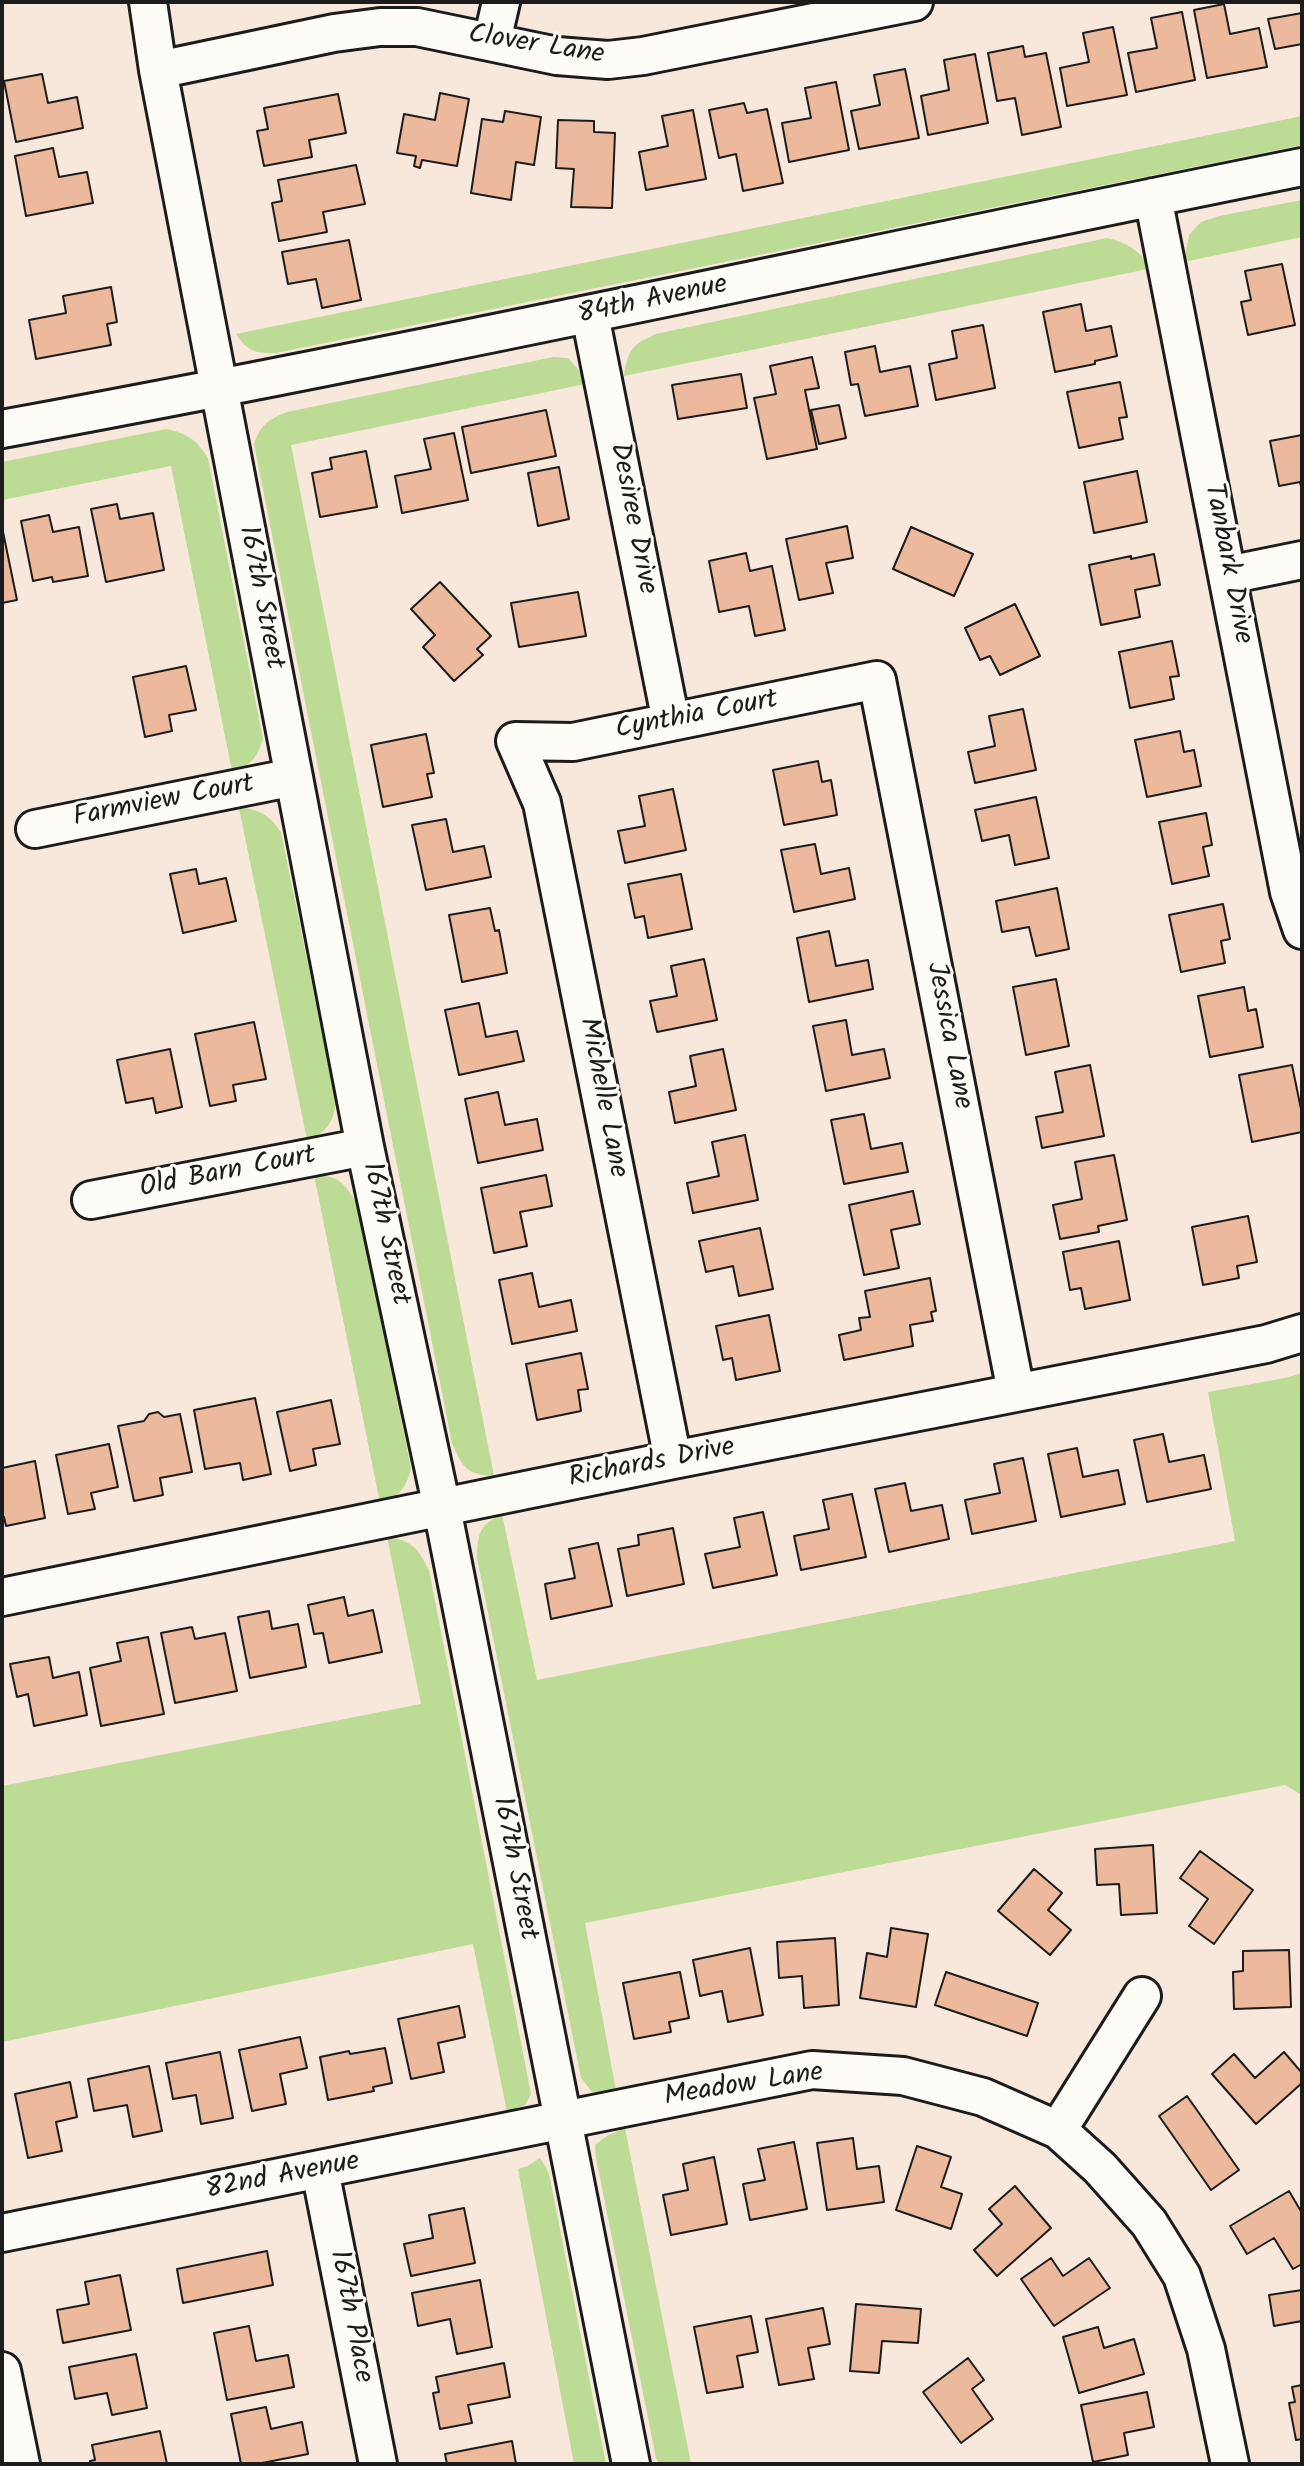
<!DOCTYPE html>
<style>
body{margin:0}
#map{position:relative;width:1304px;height:2466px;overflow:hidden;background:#f8e8dc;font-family:Kalam,sans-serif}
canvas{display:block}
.frame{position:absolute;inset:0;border:4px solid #1c1c1c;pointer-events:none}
</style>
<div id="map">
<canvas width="1304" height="2466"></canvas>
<div class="frame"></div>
</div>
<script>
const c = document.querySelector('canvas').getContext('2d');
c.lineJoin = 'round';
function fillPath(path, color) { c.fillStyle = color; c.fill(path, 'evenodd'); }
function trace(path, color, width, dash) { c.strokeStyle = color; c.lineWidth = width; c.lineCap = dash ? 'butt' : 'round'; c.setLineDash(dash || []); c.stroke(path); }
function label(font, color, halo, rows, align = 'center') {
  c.font = font + ' Kalam,sans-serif'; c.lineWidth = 6; c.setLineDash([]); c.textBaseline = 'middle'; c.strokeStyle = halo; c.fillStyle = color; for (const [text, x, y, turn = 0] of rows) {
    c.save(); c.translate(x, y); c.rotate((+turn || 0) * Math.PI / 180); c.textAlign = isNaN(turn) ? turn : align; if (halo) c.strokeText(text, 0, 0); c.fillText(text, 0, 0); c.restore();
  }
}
fillPath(new Path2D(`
 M1302,116V145L276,353C256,354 247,351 236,334Z
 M1302,200V237L1184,262L1189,235L1201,222L1219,216Z
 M1107,238C1127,242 1140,252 1153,268L624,376C628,350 631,345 656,334Z
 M553,357L568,358L578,369L585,384L291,445L494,1476C467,1475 462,1467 452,1443L254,444C261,424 268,420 287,412Z
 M166,429C187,433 197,440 208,458L263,739C257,759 251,765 232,771L171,466L2,500V462Z
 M239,808C260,809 269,815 281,832L336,1102C333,1124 327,1132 307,1140Z
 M314,1175C339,1176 344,1182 357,1204L411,1468C406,1489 400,1496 380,1503Z
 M1302,1373V1795L1285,1785L585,1923L616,2091L592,2092L581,2078L477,1558C478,1532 479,1526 502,1514L537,1680L1235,1541L1208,1392L1285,1378Z
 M387,1537C413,1541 417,1547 429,1570L531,2094L525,2105L507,2112L473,1944L2,2042V1786L421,1704Z
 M625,2128L691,2464H659L656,2458L596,2158L595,2145L607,2136Z
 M540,2158L549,2173L606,2464H574L518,2169L528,2166Z`), '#bcdb94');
const building = new Path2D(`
 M1224,4L1230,34L1259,28L1267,67L1207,78L1194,10Z
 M1182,12L1195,80L1136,92L1128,53L1157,48L1151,18Z
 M1302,13V46V44L1275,49L1268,19Z
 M1113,27L1127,95L1067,106L1060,68L1089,62L1083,33Z
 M1023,46L1025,57L1046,53L1061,127L1022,135L1015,98L997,101L988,53Z
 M975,54L988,123L928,135L921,96L949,90L944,60Z
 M905,69L919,138L859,149L851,111L880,105L874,75Z
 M42,74L48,103L77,97L83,128L16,142L4,81Z
 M836,82L849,150L789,162L782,123L811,118L805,88Z
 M440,93L469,99L457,166L422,160L420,168L414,166L416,156L397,153L404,114L435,120Z
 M338,94L346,133L309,140L312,157L264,166L257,131L268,129L264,108Z
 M744,103L747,113L767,109L783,183L743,191L736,154L719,158L709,110Z
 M693,110L706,179L646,190L639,152L668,146L662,116Z
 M505,111L541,117L534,165L516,162L511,200L471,193L482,119L503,122Z
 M558,120L594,121V132L615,133L612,208L571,207L574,169L556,168Z
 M53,148L59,177L87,172L93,203L26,216L15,156Z
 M356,165L365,204L323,212L327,232L279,241L272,203L282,201L278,180Z
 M349,240L361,300L322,308L316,279L288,284L282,252Z
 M1282,264L1295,325L1248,335L1241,302L1251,300L1245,271Z
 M111,287L117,322L107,324L111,345L36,359L29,320L66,313L63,296Z
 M1081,304L1086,331L1111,326L1117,356L1095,361V364L1055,372L1043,312Z
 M983,325L995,388L936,400L929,364L957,358L952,331Z
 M875,346L880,372L910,366L918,406L865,416L858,384L851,385L845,352Z
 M812,357L819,388L805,390L817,449L767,459L754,398L776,394L770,366Z
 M741,374L747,408L678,419L672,385Z
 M1120,382L1127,417L1119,418L1123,439L1079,448L1067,392Z
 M839,405L846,438L819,444L811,410Z
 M546,410L556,456L471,473L462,427Z
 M454,433L468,500L402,513L395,476L431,469L424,439Z
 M1302,435V491L1300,482L1279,486L1270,441Z
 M366,451L377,507L320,517L312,473L332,469L330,458Z
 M559,467L569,519L538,526L528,473Z
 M1137,471L1147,522L1094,533L1084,482Z
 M117,504L120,519L153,513L164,570L106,582L91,509Z
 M49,515L53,532L79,527L88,576L53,582L52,577L33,581L21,521Z
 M847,526L853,558L826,563L833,593L799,600L786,539Z
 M2,527L17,600L2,603Z
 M911,527L973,554L954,596L893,569Z
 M746,553L750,571L772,566L785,630L755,636L749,606L719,612L709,561Z
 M1154,554L1160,585L1135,590L1140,617L1101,625L1089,565L1131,556V559Z
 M440,582L491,636L477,649L483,655L454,681L423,647L435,635L411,609Z
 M578,592L586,636L519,647L511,603Z
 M1015,604L1040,656L1000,675L990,656L980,660L965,628Z
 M1172,641L1179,676L1170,677L1174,699L1130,708L1119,652Z
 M186,666L196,710L169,715L172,731L145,737L133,677Z
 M1023,709L1036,770L975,783L968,752L995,746L989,716Z
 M1180,731L1184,752L1194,750L1201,786L1147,797L1135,740Z
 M426,734L434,773L427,774L432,797L383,807L371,745Z
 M818,761L822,782L831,780L837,815L784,825L773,770Z
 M673,789L686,850L625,863L618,831L645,826L639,796Z
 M1036,797L1049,858L1015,865L1009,835L982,841L975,810Z
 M1206,813L1212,845L1203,847L1209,876L1172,884L1159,822Z
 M446,819L453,852L484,846L491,877L426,890L412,825Z
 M815,844L821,874L849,868L855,899L794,912L781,850Z
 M196,869L199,884L226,878L236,921L183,933L170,874Z
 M681,874L692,929L648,938L644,916L635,918L628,884Z
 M1057,888L1069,949L1036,956L1029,927L1002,932L996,901Z
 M1223,904L1230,939L1221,941L1225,963L1181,972L1169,915Z
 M490,908L495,931L499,930L507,973L462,982L449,915Z
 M829,931L836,966L868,960L873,989L809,1002L797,938Z
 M704,959L717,1020L657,1032L650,1001L677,996L671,966Z
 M1056,979L1069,1046L1026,1055L1013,987Z
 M1244,987L1248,1011L1256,1009L1263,1047L1210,1057L1198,996Z
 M479,1003L486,1037L517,1031L524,1061L459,1075L445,1010Z
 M846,1020L852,1055L884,1049L890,1078L826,1091L813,1026Z
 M254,1022L266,1079L233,1085L236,1101L210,1106L195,1034Z
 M170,1049L182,1107L156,1113L153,1098L126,1103L117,1060Z
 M723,1049L736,1110L675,1123L669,1092L696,1086L690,1056Z
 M1090,1065L1104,1136L1042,1148L1036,1117L1063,1112L1055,1072Z
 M1292,1065L1302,1114V1132L1252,1142L1239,1075Z
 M498,1092L505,1125L537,1119L543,1150L478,1163L465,1099Z
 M864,1114L871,1149L902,1143L908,1172L844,1184L831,1120Z
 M745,1135L758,1200L693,1213L687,1183L719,1176L712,1142Z
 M1114,1155L1127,1220L1098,1226L1099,1232L1060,1239L1053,1205L1082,1199L1075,1162Z
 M546,1175L552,1206L520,1212L527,1246L494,1253L481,1188Z
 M913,1191L920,1224L891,1230L899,1268L864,1275L849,1205Z
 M1248,1216L1257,1262L1237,1266L1239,1278L1203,1285L1192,1227Z
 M760,1228L773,1289L739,1296L733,1266L706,1272L699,1241Z
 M1119,1241L1130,1300L1085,1309L1081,1288L1070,1290L1063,1252Z
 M532,1273L539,1307L571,1300L577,1331L512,1344L499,1280Z
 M930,1278L936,1311L931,1312L933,1321L910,1325L913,1346L844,1360L839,1335L861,1330L859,1318L870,1317L865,1291Z
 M769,1315L780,1371L736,1380L732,1358L723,1360L716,1326Z
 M581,1353L588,1389L578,1390L581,1411L537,1420L526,1364Z
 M255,1398L271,1474L243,1480L240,1463L205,1469L194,1410Z
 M331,1400L340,1444L313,1449L316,1465L290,1471L277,1412Z
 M158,1412L164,1417L180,1414L192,1472L160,1478L163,1495L134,1501L118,1426L144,1421L149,1414Z
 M1163,1434L1169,1462L1204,1455L1211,1489L1147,1502L1134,1440Z
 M109,1444L118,1487L91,1493L95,1509L68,1514L56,1455Z
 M1077,1448L1083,1477L1118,1470L1125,1504L1061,1517L1048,1454Z
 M1023,1458L1036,1521L972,1534L965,1500L1000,1493L994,1464Z
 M35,1461L45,1518L6,1526L4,1517H2V1468Z
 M905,1483L911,1511L942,1505L949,1539L889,1552L875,1489Z
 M852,1494L866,1557L801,1570L794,1536L829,1529L823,1500Z
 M763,1512L777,1575L713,1588L705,1554L740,1547L734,1518Z
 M673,1528L684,1584L627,1596L618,1549L639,1545L638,1535Z
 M598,1543L612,1606L551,1619L545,1584L575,1578L569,1549Z
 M344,1597L348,1616L373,1610L382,1652L329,1663L323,1633L314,1634L308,1605Z
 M269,1611L272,1629L298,1624L306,1667L250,1678L238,1617Z
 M192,1627L195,1639L225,1633L237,1691L175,1703L161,1633Z
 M148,1637L164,1714L101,1726L90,1668L121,1661L117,1643Z
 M49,1657L53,1678L79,1672L87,1715L34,1726L28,1694L17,1697L10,1664Z
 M1153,1845L1157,1913L1121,1915L1119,1884L1097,1885L1095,1849Z
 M1200,1851L1253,1890L1214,1944L1189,1926L1208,1899L1180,1878Z
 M1034,1869L1062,1893L1048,1910L1071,1930L1050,1955L998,1911Z
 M891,1928L928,1934L916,2007L860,1998L867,1953L887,1957Z
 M835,1938L839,2005L804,2008L802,1976L779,1978L777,1942Z
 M750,1948L763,2015L728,2022L722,1991L700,1996L693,1960Z
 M1289,1950L1291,2007L1234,2009L1233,1972L1243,1971V1951Z
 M680,1972L689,2018L669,2022L671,2032L634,2039L623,1983Z
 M946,1972L1038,2003L1027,2036L935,2005Z
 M459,2006L465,2037L438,2043L444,2072L411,2079L398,2019Z
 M300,2037L307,2068L280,2074L286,2104L252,2111L239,2050Z
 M385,2048L392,2083L373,2087L374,2091L328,2100L320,2057L349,2051L350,2054Z
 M220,2052L233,2118L201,2124L196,2095L173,2099L166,2063Z
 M1284,2052L1302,2073V2083L1256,2124L1212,2074L1234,2054L1255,2078Z
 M149,2066L162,2131L133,2137L127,2105L94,2111L88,2079Z
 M70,2082L77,2117L56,2122L62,2151L28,2158L15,2094Z
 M1187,2096L1239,2170L1211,2190L1159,2116Z
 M853,2138L857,2169L879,2166L884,2202L827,2210L817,2143Z
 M794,2142L807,2209L750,2220L743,2184L765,2180L758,2149Z
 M917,2146L951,2157L941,2187L962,2194L951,2229L896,2210Z
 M714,2157L727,2224L671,2235L663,2195L688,2190L683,2164Z
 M1015,2186L1051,2228L997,2276L974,2250L1002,2224L989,2209Z
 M1289,2191L1302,2213V2264L1293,2269L1274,2238L1247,2254L1230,2226Z
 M464,2208L475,2263L411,2276L404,2244L433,2238L429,2215Z
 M267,2251L273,2285L183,2303L177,2269Z
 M1051,2258L1063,2276L1089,2258L1110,2288L1054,2326L1021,2279Z
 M120,2275L131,2330L63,2343L57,2310L89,2304L85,2282Z
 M480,2280L492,2347L457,2354L450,2319L418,2326L412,2293Z
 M1302,2290V2321L1274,2326L1269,2295Z
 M856,2304L921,2309L918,2343L882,2341L879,2373L850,2371Z
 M823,2308L830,2344L808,2348L814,2379L779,2385L766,2319Z
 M751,2316L758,2352L737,2356L743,2387L707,2393L694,2327Z
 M249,2326L256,2361L288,2355L294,2387L227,2400L214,2333Z
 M1098,2327L1104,2348L1134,2339L1144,2374L1079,2393L1063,2337Z
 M136,2354L147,2408L112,2415L107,2393L75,2399L69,2367Z
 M968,2358L984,2380L972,2389L993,2419L961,2443L923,2392Z
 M504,2363L510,2397L468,2405L472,2423L440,2429L433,2393L439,2392L436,2377Z
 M1302,2385V2439L1296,2440L1289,2403L1295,2402L1292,2387Z
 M1147,2392L1154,2427L1124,2433L1128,2455L1093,2462L1081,2405Z
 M266,2407L271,2429L302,2422L308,2454L257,2464H241L231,2414Z
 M160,2431L167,2464H90V2461L95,2460L92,2445Z
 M512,2441L516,2464H447L445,2454Z`);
fillPath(building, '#ecb99d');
trace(building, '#1c1c1c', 2);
const minor = new Path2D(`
 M148,2L158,70L365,1147L442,1508L631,2464
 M492,41L501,2
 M158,70L334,33L380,27H417L557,56L608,60L643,56L914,2
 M1153,197L1289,892L1302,930
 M590,315L671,722
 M2,429C437,349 869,254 1302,167
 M1228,575L1302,560
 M35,829L294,777
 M91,1200L365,1147
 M673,1460L542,803L515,741L573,742L877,680L1016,1392
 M2,1597L673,1460L1266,1344L1302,1333
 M1058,2130L1142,1996
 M320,2170L378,2464
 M2,2233L812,2070L903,2076L983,2097L1058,2130L1100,2168L1149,2223L1182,2276L1206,2349L1230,2464
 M2,2371L21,2464`);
trace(minor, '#1c1c1c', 42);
trace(minor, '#fdfcf7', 36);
label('28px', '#1c1c1c', '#fdfcf7', [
 ["Clover Lane",536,47,9],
 ["84th Avenue",653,302,-12],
 ["Desiree Drive",631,519,79],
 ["Tanbark Drive",1226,564,79],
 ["167th Street",259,598,79],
 ["Cynthia Court",697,717,-11],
 ["Farmview Court",164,803,-11],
 ["Jessica Lane",947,1036,79],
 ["Michelle Lane",601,1098,79],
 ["Old Barn Court",228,1174,-11],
 ["167th Street",384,1234,78],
 ["Richards Drive",652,1465,-11],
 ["167th Street",513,1869,79],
 ["Meadow Lane",744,2087,-9],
 ["82nd Avenue",283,2178,-11],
 ["167th Place",349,2317,79]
]);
</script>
